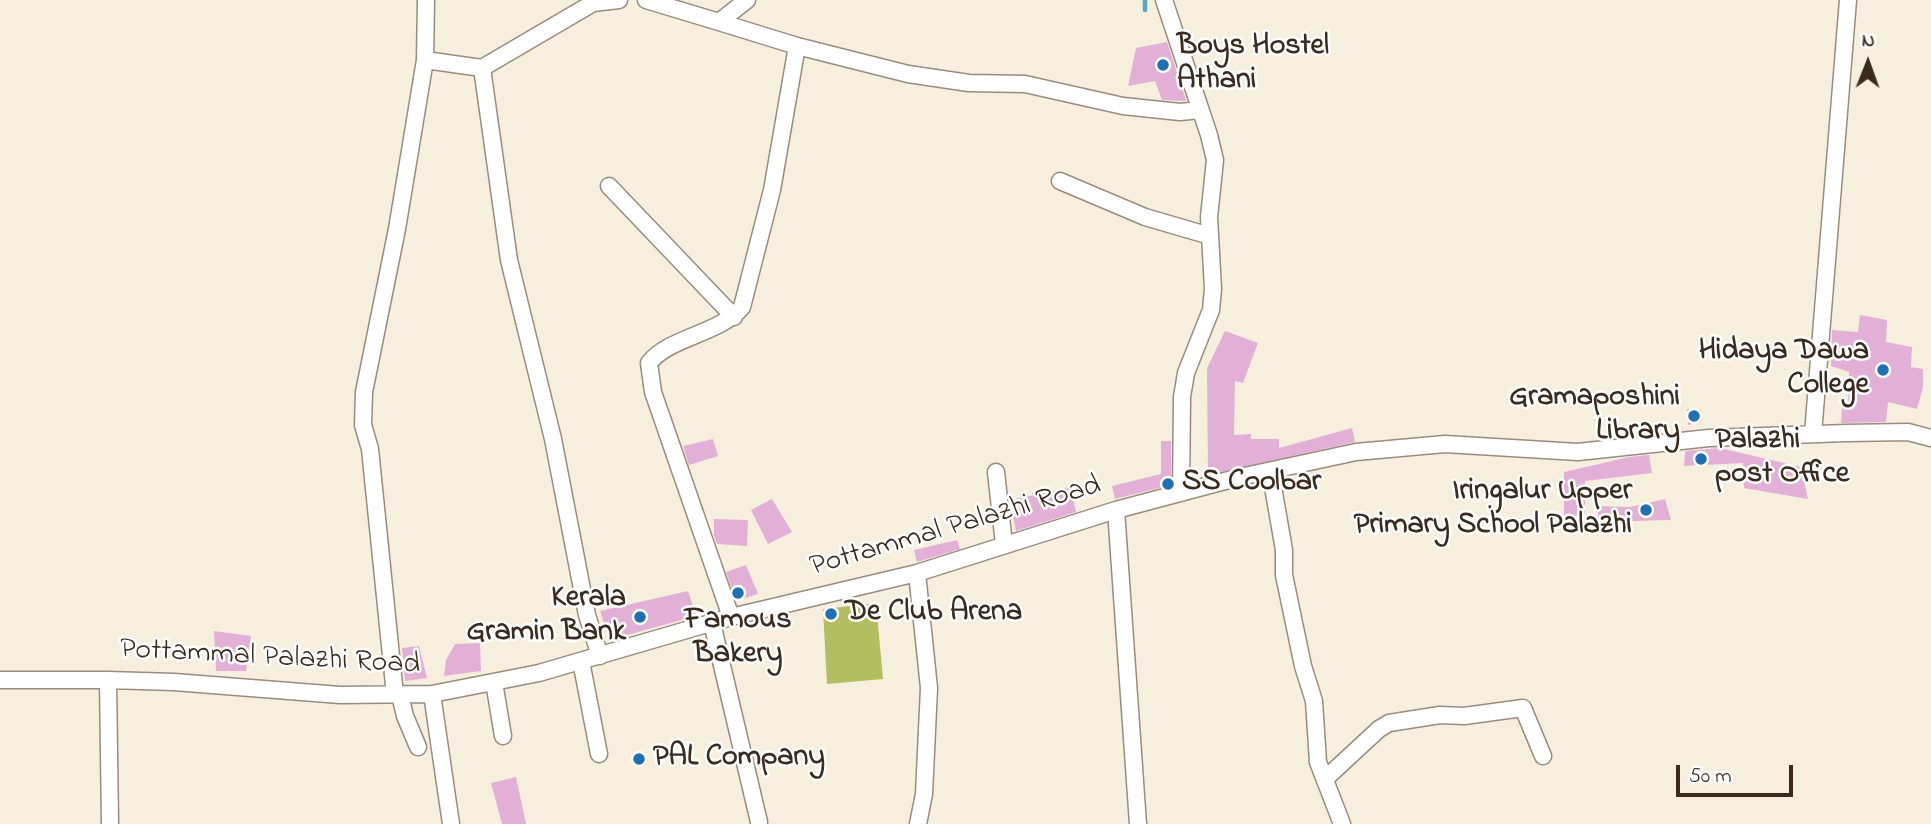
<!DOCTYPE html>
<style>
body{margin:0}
#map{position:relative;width:1931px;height:824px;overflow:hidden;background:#f7efde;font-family:"Indie Flower",sans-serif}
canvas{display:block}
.north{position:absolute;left:1833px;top:28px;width:70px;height:70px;-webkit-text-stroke:5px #fff;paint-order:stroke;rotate:1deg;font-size:19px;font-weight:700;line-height:28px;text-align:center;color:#3b2a1e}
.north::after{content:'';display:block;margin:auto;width:24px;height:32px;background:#3b2a1e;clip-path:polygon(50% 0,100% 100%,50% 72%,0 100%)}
.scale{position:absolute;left:1676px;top:765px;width:117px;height:32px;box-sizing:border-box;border:4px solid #3b2a1e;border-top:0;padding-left:9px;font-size:21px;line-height:24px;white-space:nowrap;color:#3b2a1e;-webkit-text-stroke:5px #fff;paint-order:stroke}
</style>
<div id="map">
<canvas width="1931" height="824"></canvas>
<div class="north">N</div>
<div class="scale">50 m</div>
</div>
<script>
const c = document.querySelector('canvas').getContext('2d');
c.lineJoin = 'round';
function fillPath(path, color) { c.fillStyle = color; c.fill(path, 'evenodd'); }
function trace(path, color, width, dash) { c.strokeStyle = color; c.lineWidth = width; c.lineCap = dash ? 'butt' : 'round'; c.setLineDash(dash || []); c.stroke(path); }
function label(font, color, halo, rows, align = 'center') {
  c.font = font + ' "Indie Flower",sans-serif'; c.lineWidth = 5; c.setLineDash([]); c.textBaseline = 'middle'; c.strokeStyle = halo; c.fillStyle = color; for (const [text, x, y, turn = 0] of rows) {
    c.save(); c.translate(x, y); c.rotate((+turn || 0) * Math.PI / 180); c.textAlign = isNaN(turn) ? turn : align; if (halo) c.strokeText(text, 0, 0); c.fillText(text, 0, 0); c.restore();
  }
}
fillPath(new Path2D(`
 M876,603L883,679L827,684L823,609Z`), '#b2be60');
trace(new Path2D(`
 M1145,0V10`), '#53a7cf', 4.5);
fillPath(new Path2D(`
 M1167,42L1186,100L1185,101L1162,100L1155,81L1128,86L1136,48Z
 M1860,315L1887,320L1886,342L1912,347L1911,367L1923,369V387L1917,409L1888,402L1886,422L1841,423L1842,406L1848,405L1849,372L1831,366L1832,330L1858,332Z
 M1225,331L1258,343L1243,383L1235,381L1234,435L1251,434V439H1279V448L1352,428L1355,442L1208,475L1207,368Z
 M1687,409L1701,410V422L1688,425Z
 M713,439L718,456L689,465L683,446Z
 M1161,441H1171V485L1115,499L1112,486L1161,474Z
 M1720,448L1801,467L1808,499L1744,488L1743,463L1684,466L1685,451Z
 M1649,455L1652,473L1585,481V514L1564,518V472L1629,457Z
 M1071,487L1076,512L1016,531L1010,500Z
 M772,499L792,532L768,544L751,510Z
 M1665,499L1671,520L1599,522L1597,506L1630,507Z
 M714,519L748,520L747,546L717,544L714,536Z
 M957,540L960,549L917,562L914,550Z
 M746,565L758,594L736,601L726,572Z
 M688,591L696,616L609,640L600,611Z
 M214,631L251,636L246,671H216Z
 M480,643L481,671L444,676L446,660L455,644Z
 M419,646L427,678L405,681L402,648Z
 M516,777L526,824H502L491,783Z`), '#e2b0d6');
const minor = new Path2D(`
 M646,0L719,22
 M747,0L719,22L797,46L908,74L969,83L1025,84L1123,106L1180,112L1200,110
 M1164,0L1209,135L1215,160L1209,217L1213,289L1211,310L1186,373L1182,397L1181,493
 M425,60L482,68L509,260L553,439L587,615L600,656
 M482,68L593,3L619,0
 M1060,181L1145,217L1210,236
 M609,186L734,317
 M1813,434L1848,0
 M1278,469L1273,487L1284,550V575L1303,666L1314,701L1318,762L1342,824
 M996,472L1004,544
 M1116,510L1138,824
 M917,573L929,688L924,794L918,824
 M731,617L653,392L649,363C669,337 720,334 742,307L772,190L797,46
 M712,623L759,822
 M581,661L599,754
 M0,680H108L174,682L340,695L432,694L539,673L731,617L917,573L1116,510L1240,477L1356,452L1445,444L1578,452L1709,438L1846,433L1908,432L1931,438
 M108,680L110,824
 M494,682L503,736
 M432,694L451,824
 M395,695L370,449L363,425L364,392L397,229L425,60L426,0
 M400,695L405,716L418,747
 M1325,779L1379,729L1389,723L1440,715L1464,716L1523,708L1543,756`);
trace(minor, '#998c7e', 19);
trace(minor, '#fff', 16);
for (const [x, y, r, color] of [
 [1163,65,7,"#1f6fb2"],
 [1883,370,7,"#1f6fb2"],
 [1694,416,7,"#1f6fb2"],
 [1701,459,7,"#1f6fb2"],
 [1168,484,7,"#1f6fb2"],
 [1646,510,7,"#1f6fb2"],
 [738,593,7,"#1f6fb2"],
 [831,614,7,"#1f6fb2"],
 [640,617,7,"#1f6fb2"],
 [639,759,7,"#1f6fb2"]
]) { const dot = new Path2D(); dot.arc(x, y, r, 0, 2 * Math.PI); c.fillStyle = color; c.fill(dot); trace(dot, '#fff', 2.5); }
label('bold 30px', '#3b2a1e', '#fff', [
 ["Boys Hostel",1177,48],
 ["Athani",1177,82],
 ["Hidaya Dawa",1869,353,"right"],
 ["College",1869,387,"right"],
 ["Gramaposhini",1680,399,"right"],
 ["Library",1680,433,"right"],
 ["Palazhi",1715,442],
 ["post Office",1715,476],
 ["SS Coolbar",1182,484],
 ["Iringalur Upper",1632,493,"right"],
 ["Primary School Palazhi",1632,527,"right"],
 ["Kerala",626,600,"right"],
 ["Gramin Bank",626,634,"right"],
 ["De Club Arena",845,614],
 ["Famous",738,622,"center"],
 ["Bakery",738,656,"center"],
 ["PAL Company",653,759]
], 'left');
label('30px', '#3b2a1e', '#fff', [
 ["Pottammal Palazhi Road",956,528,-16],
 ["Pottammal Palazhi Road",270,659,3]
]);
</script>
